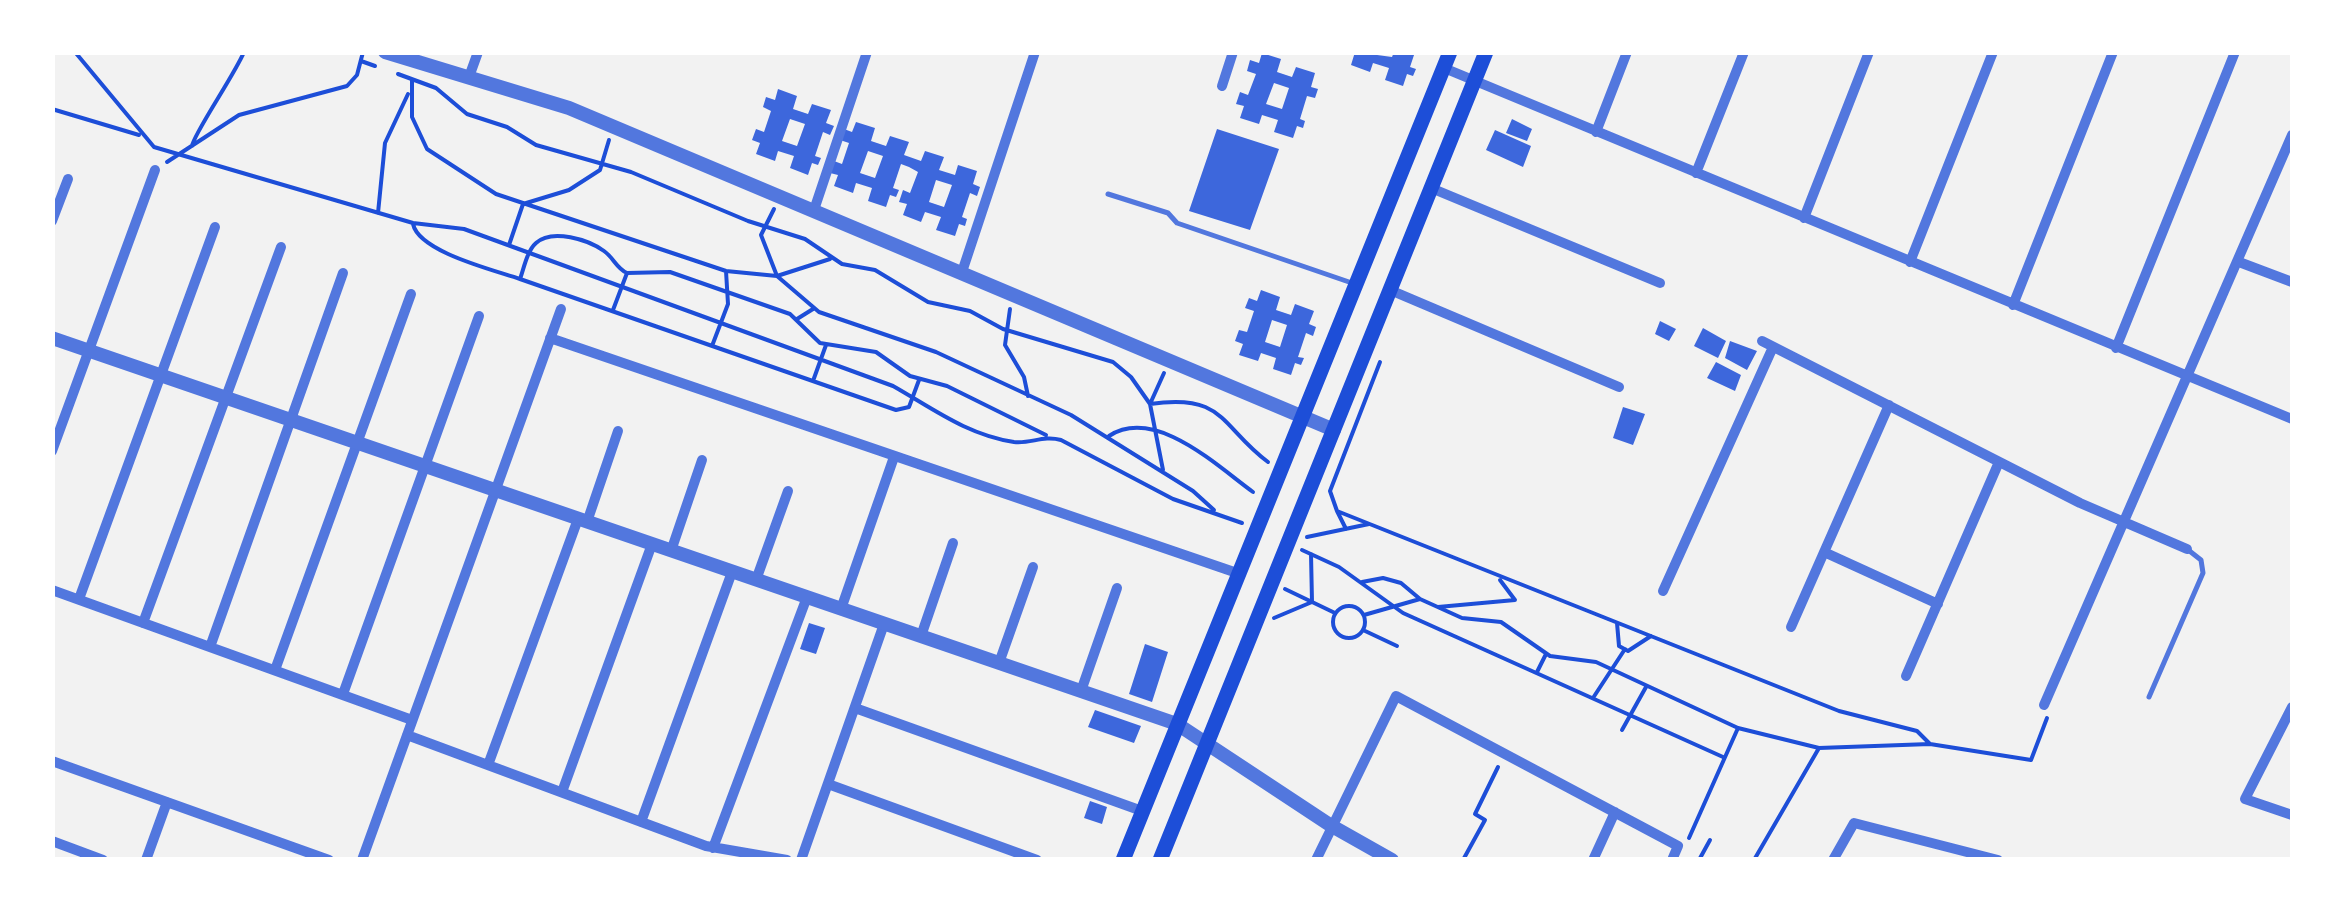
<!DOCTYPE html>
<style>
body{margin:0}
#map{position:relative;width:2345px;height:912px;overflow:hidden;background:#f2f2f2;font-family:Raleway,sans-serif}
canvas{display:block}
.frame{position:absolute;inset:0;border:55px solid #fff;pointer-events:none}
</style>
<div id="map">
<canvas width="2345" height="912"></canvas>
<div class="frame"></div>
</div>
<script>
const c = document.querySelector('canvas').getContext('2d');
c.lineJoin = 'round';
function fillPath(path, color) { c.fillStyle = color; c.fill(path, 'evenodd'); }
function trace(path, color, width, dash) { c.strokeStyle = color; c.lineWidth = width; c.lineCap = dash ? 'butt' : 'round'; c.setLineDash(dash || []); c.stroke(path); }
fillPath(new Path2D(`
 M1355,52L1392,57L1394,52H1415L1410,67L1416,69L1413,76L1407,74L1403,86L1385,80L1389,68L1373,63L1370,72L1351,65Z
 M1262,53L1281,59L1277,72L1292,77L1296,67L1315,73L1311,87L1318,89L1315,98L1307,96L1300,119L1305,121L1303,128L1297,126L1293,138L1274,132L1278,120L1262,115L1259,124L1240,118L1244,106L1236,104L1240,92L1248,95L1256,74L1247,71L1250,60L1259,63ZM1274,83L1289,88L1282,109L1266,104Z
 M778,89L797,96L793,109L808,114L812,104L831,110L826,123L834,126L830,135L823,132L815,156L821,158L818,165L812,163L808,175L790,168L794,156L778,151L775,161L756,154L760,143L752,140L756,129L764,132L771,111L763,107L766,97L775,100ZM790,119L805,124L797,146L782,141Z
 M1512,119L1532,129L1527,141L1506,133Z
 M856,122L875,128L871,141L886,146L890,136L909,142L904,155L921,161L925,151L944,157L939,170L955,175L958,165L977,171L973,184L980,187L977,196L970,193L962,217L967,219L965,226L959,224L955,236L936,230L941,217L925,212L921,222L903,215L907,204L899,202L903,190L910,193L918,172L909,167L901,164L893,188L899,190L896,197L890,195L886,207L868,201L872,188L856,183L853,193L834,186L838,175L830,173L834,161L842,164L849,143L840,140L844,129L852,132ZM868,151L883,156L875,178L860,173ZM936,180L952,185L944,207L929,202Z
 M1217,129L1279,149L1250,230L1189,211Z
 M1495,130L1531,146L1523,167L1486,150Z
 M1261,290L1280,297L1276,310L1291,315L1295,304L1314,311L1309,324L1316,327L1313,336L1306,333L1298,357L1304,358L1301,365L1295,363L1291,375L1273,369L1276,358L1261,353L1258,361L1239,355L1243,344L1235,341L1239,330L1247,332L1254,311L1245,308L1249,298L1257,301ZM1272,320L1287,325L1280,347L1265,342Z
 M1660,321L1676,329L1669,341L1655,334Z
 M1703,328L1726,341L1718,358L1694,346Z
 M1730,341L1757,351L1747,370L1725,358Z
 M1716,362L1741,375L1735,391L1707,378Z
 M1623,407L1645,414L1633,445L1613,438Z
 M809,623L825,628L816,654L800,649Z
 M1145,644L1168,652L1152,702L1129,694Z
 M1095,710L1141,726L1134,743L1088,727Z
 M1090,801L1107,807L1102,824L1084,818Z`), '#3d67dc');
trace(new Path2D(`
 M75,52L154,147L413,223L464,229L893,386C932,408 967,435 1014,442C1031,444 1043,435 1061,440L1173,499L1242,523
 M361,61L375,66
 M398,74L436,88L467,114L507,127L536,145L631,172L748,221L805,239L842,264L875,270L928,302L970,311L1003,329L1113,362L1131,377L1150,404L1163,470
 M412,79V117L427,149L496,194L726,271L777,276L819,312L936,352L1071,415L1193,491L1214,510
 M52,109L139,135
 M192,146C193,135 235,74 244,52
 M167,162L239,115L347,86L357,75L363,52
 M774,209L761,235L777,276L830,259
 M378,213L385,143L408,94
 M413,224C419,252 494,270 520,279
 M509,245L523,204L569,190L600,170L609,140
 M1010,309L1005,345L1024,377L1028,396
 M613,310L627,273
 M797,319L813,309
 M712,346L728,304L726,271
 M1380,362L1330,491L1337,511L1839,711L1917,731L1930,744
 M1164,373L1150,404C1225,393 1220,426 1268,462
 M919,380L909,407L896,410L520,279C524,268 527,251 536,243C552,228 589,240 604,251C614,258 616,268 627,273L670,272L790,314L820,343L876,352L910,376L947,386L1046,435
 M813,381L826,345
 M1109,436C1155,406 1217,466 1253,492
 M1337,511L1346,529
 M1307,537L1369,524
 M1302,550L1339,567L1403,613L1723,757
 M1362,582L1383,578L1401,583L1420,599L1462,618L1501,622L1550,656L1596,662L1738,728
 M1285,589L1335,613
 M1333 622a16 16 0 1 1 32 0a16 16 0 1 1-32 0Z
 M1438,607L1515,600L1500,580
 M1364,615L1420,599
 M1274,618L1312,602L1311,554
 M1617,623L1619,646L1628,651L1651,636
 M1363,630L1397,646
 M1537,672L1546,654
 M1593,698L1625,649
 M1622,730L1646,687
 M1689,838L1738,728L1819,748L1930,744L2031,760L2047,718
 M1463,860L1485,820L1475,814L1498,767
 M1699,860L1710,840
 M1754,860L1819,748`), '#1d4ed8', 4);
trace(new Path2D(`
 M1108,194L1168,213L1177,223L1352,283
 M2149,697L2203,573L2201,560L2187,549`), '#5277de', 5);
trace(new Path2D(`
 M1444,68L2292,419
 M469,77L478,52
 M1222,86L1233,52
 M1596,132L1627,52
 M1696,173L1744,52
 M1431,188L1660,283
 M814,210L867,52
 M1804,218L1869,52
 M52,221L68,179
 M1910,262L1993,52
 M2239,262L2292,282
 M962,272L1035,52
 M1390,290L1619,387
 M2013,305L2113,52
 M550,338L1240,574
 M1762,341L2080,503L2187,549
 M2116,348L2235,52
 M52,451L155,170
 M587,522L618,431
 M671,551L702,460
 M1824,552L1938,604
 M756,580L788,491
 M52,590L412,720
 M1663,591L1773,347
 M79,599L215,227
 M841,609L894,457
 M143,623L281,247
 M1791,627L1889,405
 M921,636L953,543
 M210,647L343,273
 M999,663L1033,567
 M275,670L411,294
 M1906,676L1999,462
 M1081,691L1117,588
 M343,694L479,316
 M2044,705L2292,135
 M2292,707L2245,799L2292,815
 M855,708L1142,811
 M407,735L706,846L787,860
 M52,761L329,860
 M488,765L578,519
 M828,784L1037,860
 M562,792L652,544
 M641,822L732,572
 M52,841L103,860
 M713,848L807,597
 M146,860L167,802
 M362,860L561,309
 M801,860L884,624
 M1316,860L1396,696L1678,846L1672,860
 M1593,860L1615,812
 M1833,860L1854,823L1998,860`), '#5277de', 10);
trace(new Path2D(`
 M385,52L569,108L1334,430
 M52,338L1177,724L1330,825L1392,860`), '#5277de', 14);
trace(new Path2D(`
 M1123,860L1450,52
 M1160,860L1486,52`), '#1d4ed8', 15);
</script>
